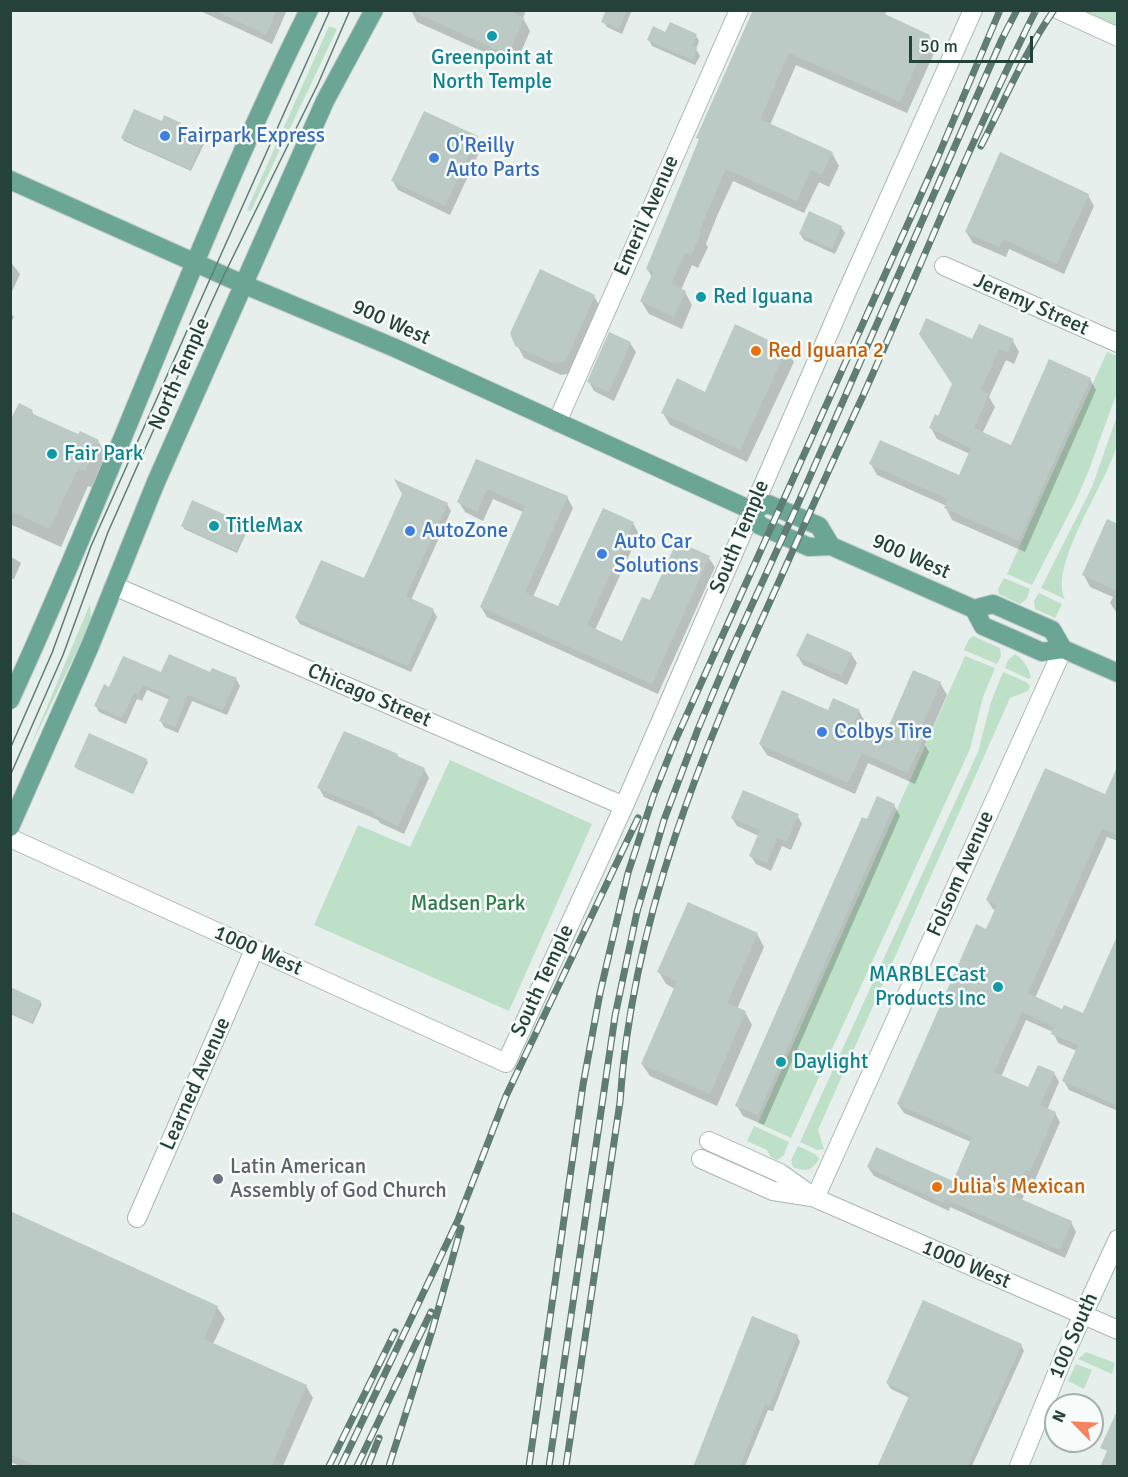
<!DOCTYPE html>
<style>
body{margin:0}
#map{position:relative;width:1128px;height:1477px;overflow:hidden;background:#e6efeb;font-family:Signika,sans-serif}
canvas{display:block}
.frame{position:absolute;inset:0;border:12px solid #24423a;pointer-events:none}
.north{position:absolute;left:1044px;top:1393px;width:60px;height:60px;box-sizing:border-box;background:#f7fbf9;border:2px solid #a3b1ad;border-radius:50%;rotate:294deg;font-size:16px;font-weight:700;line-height:24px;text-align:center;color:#24423a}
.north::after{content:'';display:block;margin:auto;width:21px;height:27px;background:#f4845f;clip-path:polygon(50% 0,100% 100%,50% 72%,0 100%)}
.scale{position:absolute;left:909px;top:36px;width:124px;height:27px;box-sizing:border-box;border:3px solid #24423a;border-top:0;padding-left:8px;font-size:18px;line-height:21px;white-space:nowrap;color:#24423a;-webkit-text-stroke:4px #f7fbf9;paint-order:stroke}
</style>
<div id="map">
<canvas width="1128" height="1477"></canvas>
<div class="frame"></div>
<div class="north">N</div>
<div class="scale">50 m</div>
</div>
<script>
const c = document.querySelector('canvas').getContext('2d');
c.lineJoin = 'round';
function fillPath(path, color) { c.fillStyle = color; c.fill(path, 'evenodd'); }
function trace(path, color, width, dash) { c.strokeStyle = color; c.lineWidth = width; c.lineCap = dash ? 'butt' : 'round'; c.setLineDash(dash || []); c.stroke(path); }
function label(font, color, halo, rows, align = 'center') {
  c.font = font + ' Signika,sans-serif'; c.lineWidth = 5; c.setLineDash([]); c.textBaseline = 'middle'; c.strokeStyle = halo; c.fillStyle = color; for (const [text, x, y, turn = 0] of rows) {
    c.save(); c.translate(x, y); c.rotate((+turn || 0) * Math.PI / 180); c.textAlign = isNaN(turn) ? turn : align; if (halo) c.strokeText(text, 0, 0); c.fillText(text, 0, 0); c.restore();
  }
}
fillPath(new Path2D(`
 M1075,11H1117V29Z
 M329,26L337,29L251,211L247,210Z
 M1107,352L1117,356V392L1089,470L1077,498L1032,585L1007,574Z
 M1117,416C1118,425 1119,436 1117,444C1108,482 1048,565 1065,599L1041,588L1092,487Z
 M1004,578L1030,589L1027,599L1020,604L999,594L998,589Z
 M1039,593L1062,604L1055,618L1035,609L1034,601Z
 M90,604L91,618L87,630L28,752Z
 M973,636L1000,648L1001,656L997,664L964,650L969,639Z
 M1015,654C1024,660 1028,667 1031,677L1029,679L1005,668L1008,660Z
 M965,656L995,668L983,697L970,749L791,1138L758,1123Z
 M1003,672L1026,682L1030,686L1028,691L1010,698L818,1130L824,1149L817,1150L800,1142L978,752L991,702Z
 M450,760L592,824L509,1011L314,925L358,825L410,847Z
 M754,1126L789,1142L784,1155L777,1160L771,1157L767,1150L747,1141Z
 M798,1146L815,1154L819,1159C812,1171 805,1172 793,1167L791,1160Z
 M1086,1352L1115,1363L1112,1374L1078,1359Z
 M1076,1364L1092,1370L1084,1389L1068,1381Z`), '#bfe0c8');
fillPath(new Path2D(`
 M198,10H287L272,44Z
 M411,10H526L523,18L530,31L515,66L417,22Z
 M608,10H632L622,34L607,27L603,21Z
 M754,10H887L884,16L929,36L936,49L907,113L796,65L770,125L832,153L839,166L829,187L819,182L804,213L733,181L717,216L706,244L708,247L698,268L692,265L681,290L685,292L692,305L682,329L649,314L641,301L652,277L647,269L700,141L698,137Z
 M666,34L696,36L699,41L696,49L700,56L695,65L652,46L649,40Z
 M162,123L180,124L182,127L180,131L202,141L204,144L191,171L124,141L122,138Z
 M477,137L482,146L450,215L398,190L393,181Z
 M1088,195L1094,206L1064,274L1009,249L1006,257L973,243L966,232Z
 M841,227L845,233L835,254L804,240L800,234Z
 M10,261L20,274L10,296Z
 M594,296L601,309L572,373L561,375L524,358L517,345Z
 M10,312L14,317L10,324Z
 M973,341H1013L1019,352L1014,364L1006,360L989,397L995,407L982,434L1012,447L1090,379L1096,390L1025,552L952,520L946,508L947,506L877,475L871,464L960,477L970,454L937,439L931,428L939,418Z
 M630,343L636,352L614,401L594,391L589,382Z
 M786,350L794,362L747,462L670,425L663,413L706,394Z
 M32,411L34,416L79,436L98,441L109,460L96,489L88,486L61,547L10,524V425Z
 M477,461L567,497L573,508L533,597L559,608L633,523L639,534L595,630L623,643L651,602L708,557L715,567L658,694L487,617L481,607L523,512L493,499L483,521L465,512L459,502Z
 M447,504L451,511L411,600L433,610L437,617L411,672L300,624L296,618L365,580Z
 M183,526H247L248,529L237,553L184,529Z
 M1118,526V615L1110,603L1113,597L1090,587L1084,575Z
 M10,556L21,563L14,579H10Z
 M851,654L857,663L847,685L803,665L798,656Z
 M162,674H211L236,679L240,686L227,715L192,701L178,733L164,727L161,721L170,700L147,690L142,701L137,699L126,724L99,712L96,706L109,689Z
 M940,683L947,695L925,745L929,752L915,784L868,763L855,794L767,755L760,744L829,712L859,711L865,722L863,728L885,737Z
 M397,755L398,758L424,769L429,778L404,834L380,823L378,820L324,797L319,788Z
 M146,760L148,762L133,794L77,769L76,767Z
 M1118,769V841L1107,837L1035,998L1063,1011L1084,1015L1118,938V1111L1069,1090L1064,1081L1077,1051L1058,1043L1053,1032L1026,1020L1001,1077L1029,1089L1054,1073L1059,1082L1047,1110L1055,1113L1060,1122L1035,1180L1031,1178L1022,1200L1071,1222L1076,1232L1065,1258L950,1207L949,1211L874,1176L868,1167L953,1183L971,1142L904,1113L898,1104L996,911L993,909L987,900L1105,796Z
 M894,805L900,816L764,1125L743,1116L737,1106L868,821Z
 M797,815L802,824L791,850L782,846L771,871L756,864L751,856L759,836L737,826L732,818Z
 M757,934L764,947L737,1009L745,1012L752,1025L717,1106L650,1076L642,1064L675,989L666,984L659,972Z
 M10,989L40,1002L42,1004L33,1024L10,1014Z
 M10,1212L217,1307L225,1319L213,1344L306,1386L313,1398L283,1466H20L10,1462Z
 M797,1336L800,1342L773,1411L768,1410L745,1466H694Z
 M1021,1345L1024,1351L972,1466H879L910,1398L891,1389L887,1383Z`), '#0003');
fillPath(new Path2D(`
 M214,10H277L266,35Z
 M410,10H508L524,18L508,55Z
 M606,10H627L619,29L601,22Z
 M753,10H876L930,35L900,102L789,53L760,119L833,152L822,175L811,170L797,201L726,169L711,203L699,232L701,233L691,256L685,253L671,284L686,291L674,317L640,301L653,272L646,269L699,139L696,138Z
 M670,22L697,34L692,46L697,48L692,60L647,40L653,26L665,32Z
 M134,109L162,121L164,115L181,123L178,129L203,140L190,169L121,138Z
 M424,111L478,136L445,206L391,181Z
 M1000,152L1089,194L1057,264L1003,239L999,247L965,232Z
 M809,211L842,226L832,249L799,234Z
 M540,269L595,295L566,361L553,363L515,346L510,333Z
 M926,318L972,339L979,324L1014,339L1008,353L999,349L981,390L989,394L974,428L1011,445L1049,359L1091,378L1019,541L944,508L948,499L869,464L880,440L959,475L971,448L929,428L935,414L938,416L952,384L919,334Z
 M735,324L787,349L740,450L661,413L677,378L705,392Z
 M609,332L631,342L609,392L587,382Z
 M19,403L33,410L31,413L78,434L80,431L99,440L85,471L78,468L50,529L10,511V421Z
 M476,459L568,496L525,592L558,606L603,508L634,522L587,625L622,641L642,597L650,600L677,541L710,556L652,684L480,607L525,506L487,489L477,512L457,502Z
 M394,479L448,503L406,596L434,609L408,666L295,618L321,560L364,578L402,494Z
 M192,500L248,525L236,551L181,526Z
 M1107,519L1118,524V591L1082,575Z
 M807,633L852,653L842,676L796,656Z
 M169,654L210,672L212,668L237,678L223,710L188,695L175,727L159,721L170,696L143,685L138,695L134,693L122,718L94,706L104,684L109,687L123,656L161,672Z
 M913,670L941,682L917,737L923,740L908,773L862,753L848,783L759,744L782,690L828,710L833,698L860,710L854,722L885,735Z
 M344,731L398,754L397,756L425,768L398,826L373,814L374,812L317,788Z
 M89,733L147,759L132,793L74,767Z
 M1118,765V835L1102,829L1028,993L1062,1009L1064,1005L1083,1013L1118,934V1106L1062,1081L1078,1045L1051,1034L1054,1027L1022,1012L994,1072L1028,1087L1038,1065L1055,1072L1040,1105L1056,1112L1030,1172L1026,1170L1014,1196L1072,1221L1060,1250L945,1199L943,1203L867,1167L876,1147L953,1181L972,1137L897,1104L976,924L986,929L997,905L986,900L1045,768L1105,794Z
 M743,790L799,814L786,842L777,838L767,863L749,856L760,830L731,818Z
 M877,796L895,804L758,1115L735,1106L862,817L867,819Z
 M688,902L758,933L727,1003L746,1011L710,1094L641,1064L677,981L657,972Z
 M10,987L41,1001L32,1022L10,1013Z
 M10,1211L218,1306L204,1339L307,1385L271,1467H39L10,1454Z
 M923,1300L1022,1344L967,1467H877L910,1394L886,1383Z
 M752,1316L798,1335L770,1406L765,1404L740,1467H693Z
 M1118,1409V1467H1100L1107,1451L1100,1448Z`), '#bbcac4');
const minor = new Path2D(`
 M1059,10L1118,37
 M944,266L1118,343
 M557,422L739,10
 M114,586L624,806
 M10,838L506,1063L624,806L845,296L973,10
 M709,1141L780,1173L815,1198L1118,1330
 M701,1159L773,1191L811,1197
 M815,1198L1063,649
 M137,1218L254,950
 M1019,1466L1064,1356L1118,1239`);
const major = new Path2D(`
 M10,180L245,285L395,348L751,510L759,525L809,547L831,546L974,609L983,626L1013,639L1042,652L1063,649L1118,673
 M751,510L768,504L819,526L831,546
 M974,609L993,604L1052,630L1063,649
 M10,700C69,571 122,439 176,308C218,208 260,107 309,10
 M10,827L90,646L156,482L325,101L374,10`);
trace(minor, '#a8b8b2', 20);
trace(major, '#c2cac8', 20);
trace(minor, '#fff', 18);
trace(major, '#6aa596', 18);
trace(new Path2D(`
 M10,749L52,653L91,546L330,10
 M10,776L63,655L108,532L144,451L224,275L318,84L350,10`), '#5f7d75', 1.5);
const rail = new Path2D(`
 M981,146C1005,100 1024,53 1054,10
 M329,1466L395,1332
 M341,1466L458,1220L506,1096L638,818
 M357,1466L431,1312
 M368,1466L379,1438
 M389,1466L432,1331L461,1228
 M529,1466L583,1085L600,993L628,873L653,797L675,741L937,159L1000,10
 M549,1466L615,1016L637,912L664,820L698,729L730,653L793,515L1002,39L1017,10
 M566,1466L620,1102C632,919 702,751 777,586C805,523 833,460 862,398C920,269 972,137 1036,10`);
trace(rail, '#5f7d75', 7);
trace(rail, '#f7fbf9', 4.5, [14]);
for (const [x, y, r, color] of [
 [492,36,6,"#0f9aa8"],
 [165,136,6,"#3f7fe0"],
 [434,158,6,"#3f7fe0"],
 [701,297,6,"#0f9aa8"],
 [756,351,6,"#e8710a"],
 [52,454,6,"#0f9aa8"],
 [214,526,6,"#0f9aa8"],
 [410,531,6,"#3f7fe0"],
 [602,554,6,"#3f7fe0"],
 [822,732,6,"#3f7fe0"],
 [998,987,6,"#0f9aa8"],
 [781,1062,6,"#0f9aa8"],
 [218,1179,6,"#6b7280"],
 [937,1187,6,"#e8710a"]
]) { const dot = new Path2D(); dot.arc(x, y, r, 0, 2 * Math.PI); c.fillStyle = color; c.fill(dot); trace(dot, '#f7fbf9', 2); }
label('21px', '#0d838f', '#f7fbf9', [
 ["Greenpoint at",492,58,"center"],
 ["North Temple",492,82,"center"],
 ["Red Iguana",713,297],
 ["Fair Park",64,454],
 ["TitleMax",226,526],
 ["MARBLECast",986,975,"right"],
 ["Products Inc",986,999,"right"],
 ["Daylight",793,1062]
], 'left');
label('21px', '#366cbe', '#f7fbf9', [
 ["Fairpark Express",177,136],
 ["O'Reilly",446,146],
 ["Auto Parts",446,170],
 ["AutoZone",422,531],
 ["Auto Car",614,542],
 ["Solutions",614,566],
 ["Colbys Tire",834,732]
], 'left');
label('21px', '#24423a', '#f7fbf9', [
 ["Emeril Avenue",647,216,-66],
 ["Jeremy Street",1031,305,24],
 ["900 West",391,323,24],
 ["North Temple",180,374,-66],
 ["South Temple",740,537,-67],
 ["900 West",911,557,24],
 ["Chicago Street",369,696,23],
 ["Folsom Avenue",961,874,-66],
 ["1000 West",258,951,24],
 ["South Temple",543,981,-65],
 ["Learned Avenue",196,1084,-66],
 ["1000 West",966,1265,23],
 ["100 South",1074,1336,-66]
]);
label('21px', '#c56008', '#f7fbf9', [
 ["Red Iguana 2",768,351],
 ["Julia's Mexican",949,1187]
], 'left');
label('21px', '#2d7a4b', '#f7fbf9', [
 ["Madsen Park",468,904]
]);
label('21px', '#5b616d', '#f7fbf9', [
 ["Latin American",230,1167],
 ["Assembly of God Church",230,1191]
], 'left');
</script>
